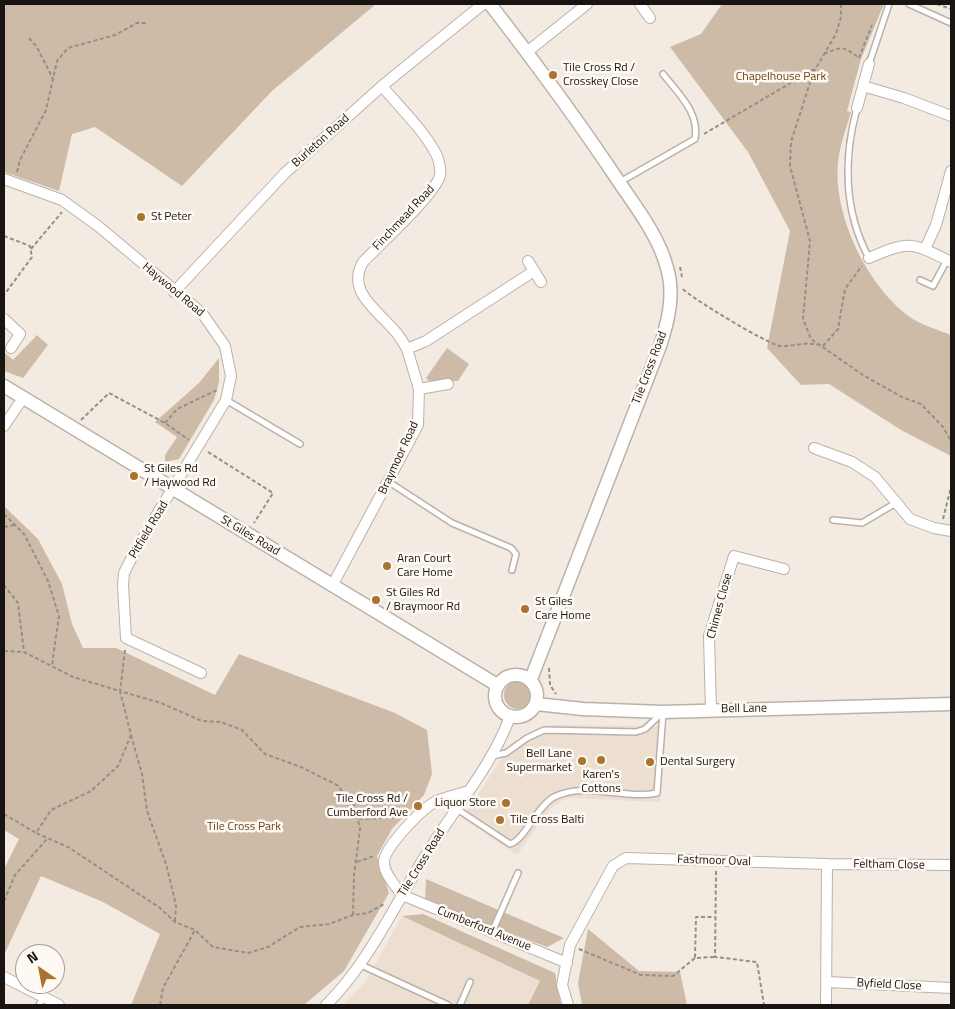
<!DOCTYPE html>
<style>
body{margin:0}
#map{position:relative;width:955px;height:1009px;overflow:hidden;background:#f3ebe2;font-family:"Titillium Web",sans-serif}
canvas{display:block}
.frame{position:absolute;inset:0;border:5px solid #171411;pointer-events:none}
.north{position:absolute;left:15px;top:944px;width:50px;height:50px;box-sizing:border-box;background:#fef9f3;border:1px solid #a29d99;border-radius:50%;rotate:327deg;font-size:14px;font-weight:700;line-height:20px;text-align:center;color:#171411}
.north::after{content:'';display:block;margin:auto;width:18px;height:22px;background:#aa732f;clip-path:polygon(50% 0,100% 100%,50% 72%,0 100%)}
</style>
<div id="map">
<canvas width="955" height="1009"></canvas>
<div class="frame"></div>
<div class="north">N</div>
</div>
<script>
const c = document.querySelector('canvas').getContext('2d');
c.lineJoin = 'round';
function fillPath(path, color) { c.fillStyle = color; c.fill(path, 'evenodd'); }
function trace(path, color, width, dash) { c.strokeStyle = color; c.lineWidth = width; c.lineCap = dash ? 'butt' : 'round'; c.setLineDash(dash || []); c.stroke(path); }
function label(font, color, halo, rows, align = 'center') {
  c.font = font + ' "Titillium Web",sans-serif'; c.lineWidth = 5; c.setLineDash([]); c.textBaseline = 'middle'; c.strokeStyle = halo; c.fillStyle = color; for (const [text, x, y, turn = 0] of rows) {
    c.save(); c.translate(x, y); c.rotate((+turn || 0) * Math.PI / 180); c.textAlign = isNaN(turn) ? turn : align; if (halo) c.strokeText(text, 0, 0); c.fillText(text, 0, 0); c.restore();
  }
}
fillPath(new Path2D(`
 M554,725L665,726L660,802L570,798L561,801L551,808L517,855L462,818L510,746L537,729Z
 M402,916L540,981L528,1005H343L365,982Z`), '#ecded0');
fillPath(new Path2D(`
 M4,4H376L272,91L182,186L95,127L72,134L59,191L4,172Z
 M722,4H884L861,59L847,111L851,112C846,129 839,147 838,164C833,216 869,290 913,319C924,326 939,330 951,335V456L901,430L829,384L801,385L767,348L790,231L748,152L670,47L701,34Z
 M37,335L48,345L23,378L4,371V352L13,360Z
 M447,348L469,364L458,381L430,382L426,378Z
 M219,358V382L214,400L179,459L165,462V455L177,437L155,422L199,383Z
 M4,506L38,539L62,584L72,624L83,648H116L215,695L239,654L395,713L427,730L432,774L424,795L392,829L377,856L389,893L344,971L304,1005H131L160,934L103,902L41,876L4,955V869L19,839L4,830Z
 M504 695a14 14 0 1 1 28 0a14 14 0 1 1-28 0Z
 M426,879L564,938L547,947L425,901Z
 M423,914L555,973L561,1005H528L540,981L402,916Z
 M588,929L639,971L680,972L687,1005H582L578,983Z`), '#cdbba8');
const service = new Path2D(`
 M909,4L951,23
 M869,64L889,4
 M857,108C843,159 844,212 869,258
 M620,182L695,139C700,113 678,93 663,74
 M920,280L933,286L947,260
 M226,400L300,444
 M389,482L452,523L511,548L516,554L512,570
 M833,520L862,523L896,503
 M492,756L506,753L527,738L544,730L636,732L645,729L661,714
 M457,809L510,844C524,841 537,806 554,797C585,781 625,800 657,793L663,713
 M492,932L518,873
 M359,964L448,1005
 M39,1005L43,997
 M460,1005L470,982`);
const minor = new Path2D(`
 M640,4L650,18
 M527,52L587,4
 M382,86C400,108 425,131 437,156C439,161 441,170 440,175C437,193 378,246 363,262C346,291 377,310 394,330C399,335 403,342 407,349
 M863,86L904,98L951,116
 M857,108L869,64
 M4,179L62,200L98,226L202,313L225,346L231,376L226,400L136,549L124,573L123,585L126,638L201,673
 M925,249L936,225L951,171
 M869,258C910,240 911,242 951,262
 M528,261L541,282
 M174,292L285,173L382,86L483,4
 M4,319L20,334L11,348
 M419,389L448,384
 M4,426L23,398
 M814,448L852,462L875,477L910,519L934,528L951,531
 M332,586L418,425L419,389L407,349L426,341L534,271
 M711,710L709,636L734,556L784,569
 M827,864L951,865
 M402,895L567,963
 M402,895C396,886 383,873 384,861C386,846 420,811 433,803C443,797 458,795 469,791
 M4,977L59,1005
 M827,982L951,988
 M326,1005C369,963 397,900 429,850C457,805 491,767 510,717
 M568,1005L562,985L570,945L613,866L626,858L827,864L826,1005`);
const tertiary = new Path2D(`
 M490,4C534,61 577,119 617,179C635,206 659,236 667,268C675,294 668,322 660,346L531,679
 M4,386L497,685
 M495 696a21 21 0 1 1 42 0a21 21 0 1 1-42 0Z
 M536,704L583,709L663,712L951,704`);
trace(service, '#bab2aa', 8);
trace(minor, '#bab2aa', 12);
trace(tertiary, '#bab2aa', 15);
trace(new Path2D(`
 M841,4V17L836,34L813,73L791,142L790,166L810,241L803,319L811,339L863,375L902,397L921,404L943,427L951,441
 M937,4L951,9
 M29,38L37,47L53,79
 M824,54C842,46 843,46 859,58
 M859,58L872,25
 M704,134L816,68
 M17,172L20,160L46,110L57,61L68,48L115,35L137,23H148
 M4,236L30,246L32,257L4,295
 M31,249L62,212
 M680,267L682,277
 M683,289C688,296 769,345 780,346C793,347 806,341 818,345
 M823,346L838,329L845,289L862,266
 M81,420L109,393L165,423L189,440
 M165,423L177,409L217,390
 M208,452L273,493L254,523
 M4,514L24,534L48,581L59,616L52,665
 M943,519L951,487
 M4,527L14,525
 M4,585L18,603L24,652
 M125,650L120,691L161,703L202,721L221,722L242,730L265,754L301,767L337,785L355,806L360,829L354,875L353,915L368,913L384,904
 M4,651L24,652L73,677L120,691L131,735L118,766L91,791L51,810L36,833L68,847L160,908L175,922L195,930L163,988L160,1005
 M549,668L550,685L556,694
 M131,735L142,774L147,811L166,864L176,905L175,922
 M4,814L36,833
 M359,819L402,817
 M357,862L374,856
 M716,871L715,957L757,962L764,1005
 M4,901L15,875L47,839
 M196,931L213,947L248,953L268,947L300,927L329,924L353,915
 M579,949L641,975L673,976L695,958
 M714,957L695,958L696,917H715`), '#958f88', 2, [4, 2.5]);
trace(service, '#fff', 5);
trace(minor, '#fff', 10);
trace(tertiary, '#fff', 12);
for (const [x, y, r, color] of [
 [553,75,5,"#aa732f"],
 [141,217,5,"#aa732f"],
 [134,476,5,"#aa732f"],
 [387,566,5,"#aa732f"],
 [376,600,5,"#aa732f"],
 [525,609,5,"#aa732f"],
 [601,760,5,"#aa732f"],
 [582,761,5,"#aa732f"],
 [650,762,5,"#aa732f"],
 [506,803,5,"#aa732f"],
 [418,806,5,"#aa732f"],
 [500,820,5,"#aa732f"]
]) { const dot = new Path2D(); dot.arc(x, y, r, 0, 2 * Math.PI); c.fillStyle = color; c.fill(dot); trace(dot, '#fef9f3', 2); }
label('12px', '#171411', '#fef9f3', [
 ["Tile Cross Rd /",563,68],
 ["Crosskey Close",563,82],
 ["St Peter",151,217],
 ["St Giles Rd",144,469],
 ["/ Haywood Rd",144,483],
 ["Aran Court",397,559],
 ["Care Home",397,573],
 ["St Giles Rd",386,593],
 ["/ Braymoor Rd",386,607],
 ["St Giles",535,602],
 ["Care Home",535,616],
 ["Bell Lane",572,754,"right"],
 ["Supermarket",572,768,"right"],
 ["Dental Surgery",660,762],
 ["Karen's",601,775,"center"],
 ["Cottons",601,789,"center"],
 ["Tile Cross Rd /",408,799,"right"],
 ["Cumberford Ave",408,813,"right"],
 ["Liquor Store",496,803,"right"],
 ["Tile Cross Balti",510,820]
], 'left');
label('12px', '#6a4515', '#fef9f3', [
 ["Chapelhouse Park",781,77],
 ["Tile Cross Park",244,827]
]);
label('12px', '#171411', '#fef9f3', [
 ["Burleton Road",321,141,-42],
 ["Finchmead Road",404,218,-47],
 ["Haywood Road",173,290,40],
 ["Tile Cross Road",650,368,-69],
 ["Braymoor Road",399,458,-65],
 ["Pitfield Road",149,530,-59],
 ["St Giles Road",250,536,31],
 ["Chimes Close",720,606,-75],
 ["Bell Lane",744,709,-1],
 ["Fastmoor Oval",714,861,2],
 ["Tile Cross Road",422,863,-58],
 ["Feltham Close",889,865,1],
 ["Cumberford Avenue",484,929,22],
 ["Byfield Close",889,985,3]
]);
</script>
